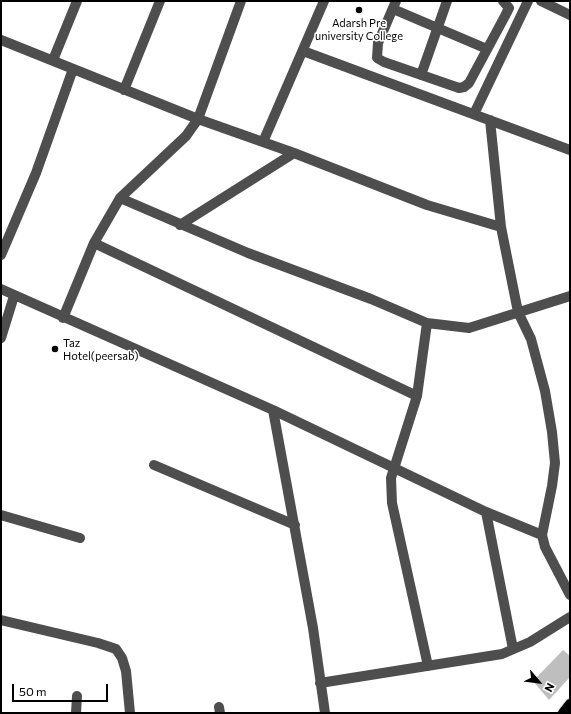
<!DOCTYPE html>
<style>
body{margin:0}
#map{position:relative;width:571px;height:714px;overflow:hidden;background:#fff;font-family:Commissioner,sans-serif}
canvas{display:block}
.frame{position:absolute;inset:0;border:2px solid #000;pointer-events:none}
.north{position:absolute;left:519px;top:662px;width:40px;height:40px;-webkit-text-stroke:3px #fff;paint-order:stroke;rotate:118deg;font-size:11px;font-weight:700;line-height:16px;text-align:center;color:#000}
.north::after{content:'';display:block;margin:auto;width:14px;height:18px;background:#000;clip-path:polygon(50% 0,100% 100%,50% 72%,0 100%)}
.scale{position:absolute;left:12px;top:684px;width:96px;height:18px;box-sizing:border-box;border:2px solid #000;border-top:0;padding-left:5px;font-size:12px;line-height:14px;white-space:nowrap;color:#000;-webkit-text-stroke:3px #fff;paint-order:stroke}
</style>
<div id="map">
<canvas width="571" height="714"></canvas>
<div class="frame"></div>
<div class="north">N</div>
<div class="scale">50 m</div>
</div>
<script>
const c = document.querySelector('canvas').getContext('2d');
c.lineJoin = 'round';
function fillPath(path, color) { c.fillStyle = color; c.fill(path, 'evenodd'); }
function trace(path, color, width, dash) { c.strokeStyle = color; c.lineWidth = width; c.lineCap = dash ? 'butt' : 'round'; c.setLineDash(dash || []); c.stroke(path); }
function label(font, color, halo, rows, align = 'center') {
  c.font = font + ' Commissioner,sans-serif'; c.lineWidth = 3; c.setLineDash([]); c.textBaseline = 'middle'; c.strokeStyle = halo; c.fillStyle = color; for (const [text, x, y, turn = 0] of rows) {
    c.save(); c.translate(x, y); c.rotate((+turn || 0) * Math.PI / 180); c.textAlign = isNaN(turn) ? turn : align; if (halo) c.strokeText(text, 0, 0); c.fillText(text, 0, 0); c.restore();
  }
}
fillPath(new Path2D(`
 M563,650L570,656V677L549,700L533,681Z`), '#bebebe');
const major = new Path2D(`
 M563,713L570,704`);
trace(major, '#dbdbdb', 12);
trace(new Path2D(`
 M396,1L378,43L377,58L384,62L459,88L464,87L469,83L505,16L509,8L503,1
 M541,1L570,15
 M393,9L487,49
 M1,40L198,119L294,153L427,205L501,227
 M303,51L570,150
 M53,60L77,1
 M421,75L447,1
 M124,90L160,1
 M474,114L528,1
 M490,120L501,227L518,312L531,339L545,391L552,432L555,463L552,486L542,535L545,547L570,595
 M263,142L324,1
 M120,198L248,253L371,299L427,323L469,328L570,296
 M180,225L294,153
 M94,243L417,396
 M1,255L36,173L73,69
 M1,289L273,410L486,512L542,535
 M63,318L94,243L120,198L186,136L198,119L241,1
 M427,323L417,396L391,478L392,503L428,666
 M1,338L14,296
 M273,410L313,628L325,713
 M154,465L295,525
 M486,512L513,649
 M1,515L80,538
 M1,620L98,643L116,649L122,658L126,671L130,713
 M320,683L502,654L530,642L570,617
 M219,707L220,713
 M76,713L77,696`), '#4e4e4e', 10);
trace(major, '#000', 10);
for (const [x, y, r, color] of [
 [359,10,4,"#000"],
 [55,349,4,"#000"]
]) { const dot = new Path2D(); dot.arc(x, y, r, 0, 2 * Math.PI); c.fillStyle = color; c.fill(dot); trace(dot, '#fff', 1.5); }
label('11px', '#000', '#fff', [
 ["Adarsh Pre",359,23],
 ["university College",359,36],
 ["Taz",63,343,"left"],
 ["Hotel(peersab)",63,356,"left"]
]);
</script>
